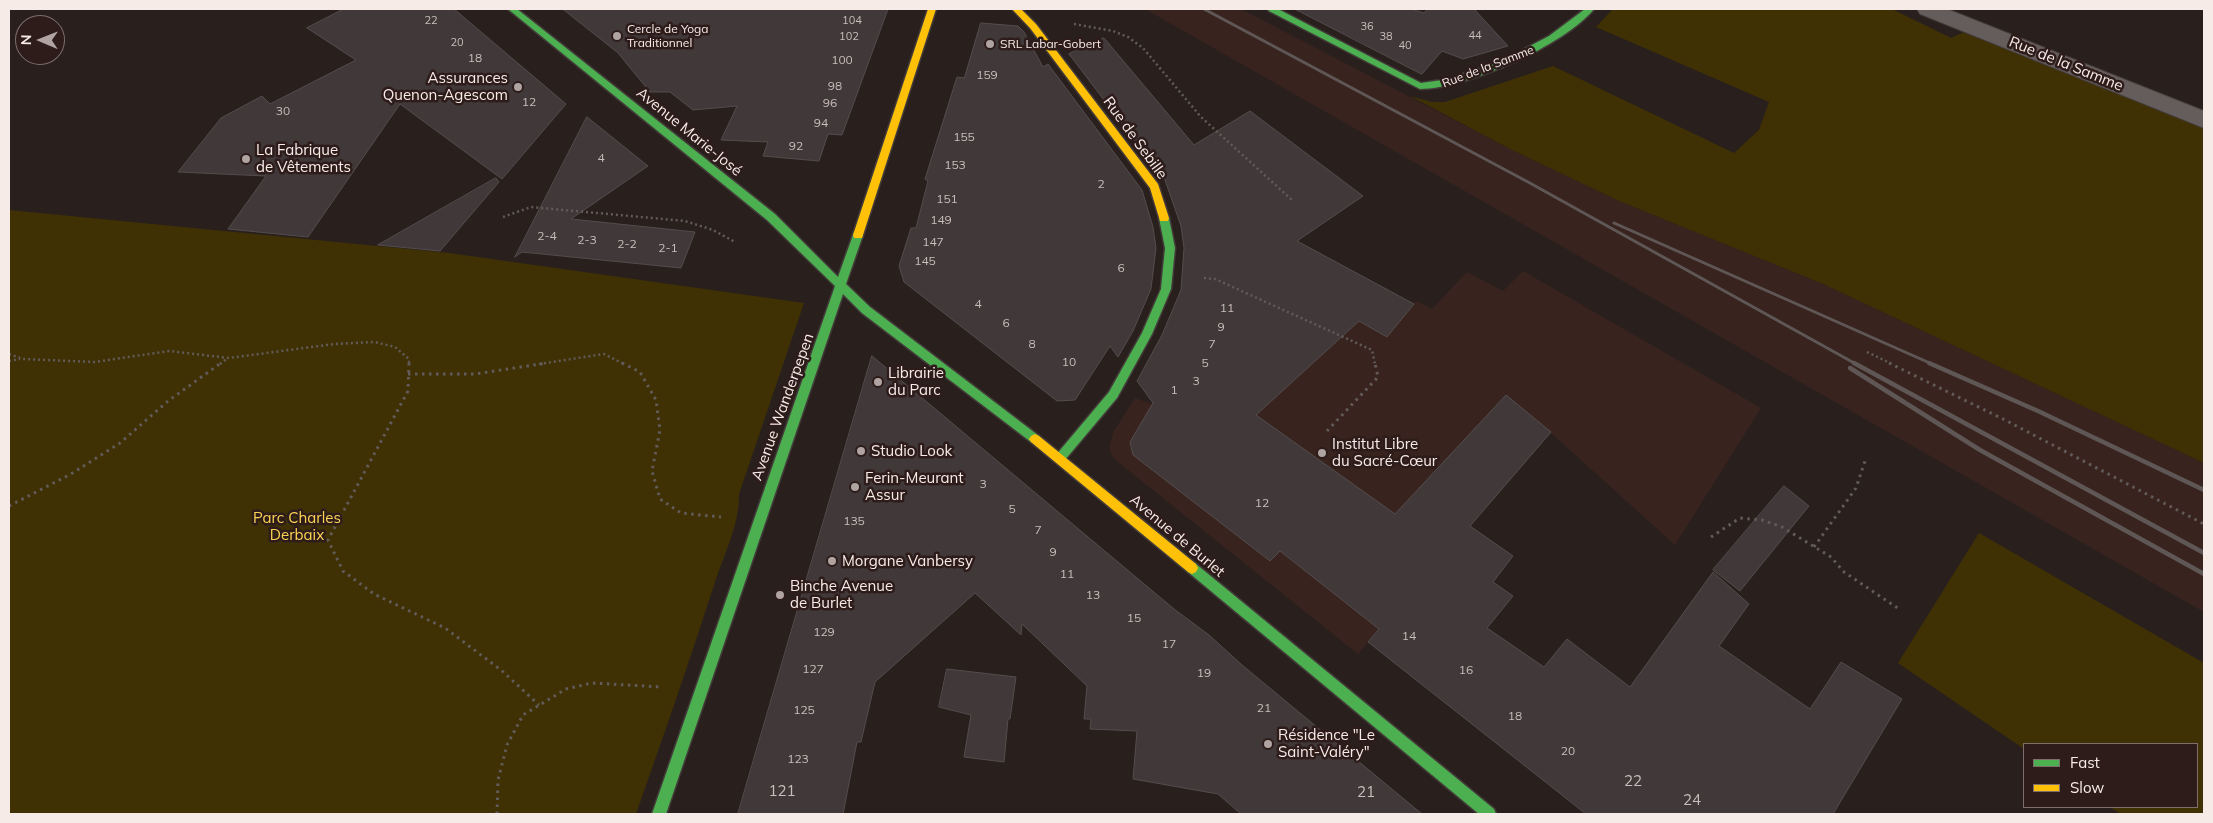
<!DOCTYPE html>
<meta charset="utf-8">
<style>
body{margin:0}
#map{position:relative;width:2213px;height:823px;overflow:hidden;background:#29201e;font-family:Mulish,sans-serif}
canvas{display:block}
.frame{position:absolute;inset:0;border:10px solid #f7ebe8;pointer-events:none}
.legend{position:absolute;left:2023px;top:743px;width:175px;height:65px;box-sizing:border-box;background:#2d1c19;border:1px solid #7e6f6c;margin:0;padding:6px 9px;list-style:none;font-size:15px;color:#f7ebe8}
.legend li{display:flex;align-items:center;gap:10px;height:25px}
.legend b{width:25px;border:1px solid #7e6f6c}
.north{position:absolute;left:15px;top:15px;width:50px;height:50px;box-sizing:border-box;background:#2d1c19;border:1px solid #7e6f6c;border-radius:50%;rotate:271deg;font-size:14px;font-weight:700;line-height:20px;text-align:center;color:#f7ebe8}
.north::after{content:'';display:block;margin:auto;width:18px;height:22px;background:#afa4a1;clip-path:polygon(50% 0,100% 100%,50% 72%,0 100%)}
</style>
<div id="map">
<canvas width="2213" height="823"></canvas>
<div class="frame"></div>
<ul class="legend">
<li><b style="height:6px;background:#4caf50"></b>Fast</li>
<li><b style="height:6px;background:#ffc107"></b>Slow</li>
</ul>
<div class="north">N</div>
</div>
<script>
const c = document.querySelector('canvas').getContext('2d');
c.lineJoin = 'round';
function fillPath(path, color) { c.fillStyle = color; c.fill(path, 'evenodd'); }
function trace(path, color, width, dash) { c.strokeStyle = color; c.lineWidth = width; c.lineCap = dash ? 'butt' : 'round'; c.setLineDash(dash || []); c.stroke(path); }
function label(font, color, halo, rows, align = 'center') {
  c.font = font + ' Mulish,sans-serif'; c.lineWidth = 5; c.setLineDash([]); c.textBaseline = 'middle'; c.strokeStyle = halo; c.fillStyle = color; for (const [text, x, y, turn = 0] of rows) {
    c.save(); c.translate(x, y); c.rotate((+turn || 0) * Math.PI / 180); c.textAlign = isNaN(turn) ? turn : align; if (halo) c.strokeText(text, 0, 0); c.fillText(text, 0, 0); c.restore();
  }
}
fillPath(new Path2D(`
 M1145,9H1241L1510,149L1619,201L1823,284L2204,463V612Z
 M1321,254L1414,304L1416,301L1432,309L1467,272L1503,291L1523,271L1761,408L1675,545L1551,433L1481,514L1444,552L1358,654L1118,462L1112,456L1109,448L1114,431L1135,398L1236,434L1256,415L1272,398L1284,294Z`), '#38231e');
fillPath(new Path2D(`
 M1613,9H1892L1951,38L1975,27L2204,122V463L1823,284L1619,201L1510,149L1410,96L1432,102H1445L1553,66L1734,153L1759,130L1769,102L1596,27Z
 M9,210L449,253L804,303L739,494C740,523 724,555 715,582C690,660 663,737 636,814H9Z
 M1979,533L2204,663V814H2121L2110,807H2197V744H2024V749L1898,663Z`), '#3f3104');
const building = new Path2D(`
 M344,9H454L566,104L502,179L400,104L308,237L228,229L266,176L178,172L221,118L262,96L270,104L356,60L307,28Z
 M563,9H888L842,135L828,134L819,161L763,156L768,142L721,140L737,106L693,110L670,92H650L618,53Z
 M1295,9H1411L1424,13L1428,9H1474L1508,46L1463,59L1442,51L1422,74Z
 M981,23L1018,26L1024,32L1043,67L1048,64L1142,190L1153,227L1156,248L1151,289L1133,331L1118,357L1110,346L1075,400L1057,401L904,282L899,266L911,228H916L928,181L925,179L957,77L964,78Z
 M1104,38L1194,145L1250,111L1363,196L1297,241L1414,304L1387,337L1359,321L1256,415L1395,514L1506,395L1551,432L1470,526L1513,556L1493,582L1513,596L1487,628L1544,667L1567,639L1630,687L1713,572L1749,604L1719,646L1810,709L1841,662L1902,699L1833,814H1586L1368,642L1379,629L1280,551L1270,561L1133,455L1130,442L1153,403L1137,381L1162,335L1181,290L1184,248L1181,226L1165,180L1069,54Z
 M587,117L648,166L571,219L695,232L681,268L522,252L515,257Z
 M496,178L499,182L440,251L378,245Z
 M872,356L1174,609L1209,635L1242,665L1422,814H1241L1218,794L1133,779L1137,731L1090,729L1091,719H1084L1087,686L1022,624L1021,635L975,593L875,682L861,742H857L843,814H738Z
 M1784,486L1809,506L1740,591L1713,570Z
 M947,669L1016,677L1010,719H1008L1004,762L964,757L971,715L939,707Z`);
fillPath(building, '#413839');
trace(building, '#544d4d', 1);
const street = new Path2D(`
 M1917,9H1947L2204,111V128L1920,14Z`);
const fast = new Path2D(`
 M508,9H517L775,214L838,277L853,235L854,232H862L863,235L846,284L870,307L1039,436L1041,439L1039,442L1035,444L1031,442L862,313L843,294L666,814H652L835,286L767,220Z
 M1268,9H1278L1421,83L1449,79L1507,58L1549,36L1585,9H1594C1565,45 1466,89 1420,89L1269,11Z
 M1164,214L1169,218L1175,248L1171,289L1152,334L1117,398L1064,461L1060,463L1056,461L1054,458L1056,455L1109,392L1142,333L1161,289L1165,248L1159,218Z
 M1192,562L1196,564L1494,809L1496,814H1479L1188,572L1186,568L1188,564Z`);
const slow = new Path2D(`
 M928,9H936L863,235L862,238H854L853,235Z
 M1012,9H1021L1036,24L1158,184L1169,218L1168,221H1160L1150,188L1030,28Z
 M1035,434L1039,436L1196,564L1198,568L1196,572L1192,574L1188,572L1031,442L1029,439L1031,436Z`);
trace(street, '#433b39', 2);
trace(fast, '#433b39', 3);
trace(slow, '#433b39', 3);
trace(new Path2D(`
 M1074,24L1113,31L1128,37L1143,48L1201,117L1293,201
 M503,217L531,207L685,221L713,230L735,242
 M1204,278L1215,279L1372,350L1375,364
 M1867,352L1892,364
 M9,354L23,359L95,362L169,351L229,358L334,344L375,342L395,347L409,359V364
 M9,361L20,359
 M220,364L228,358
 M539,364L604,354L624,364`), '#625b59', 2.5, [2, 3]);
trace(new Path2D(`
 M409,363L408,391L328,540L343,571L374,594L445,628L501,670L539,705
 M622,363L640,372L656,400L660,430L652,471L660,499L681,513L721,517
 M1889,363L2003,419L2204,524
 M408,374H475L547,363
 M1327,431L1378,377L1375,363
 M9,506L71,474L120,443L168,401L221,363
 M1711,537L1740,518L1762,520L1782,527L1831,557L1844,572L1899,609
 M1814,547L1856,488L1865,461
 M497,814L498,780L507,745L523,715L566,689L592,683L662,687`), '#625b59', 3, [2.5, 4.5]);
fillPath(street, '#645d5b');
fillPath(fast, '#4caf50');
fillPath(slow, '#ffc107');
trace(new Path2D(`
 M1204,9L1528,182L1856,364
 M1614,223L1932,364`), '#5f5755', 3);
trace(new Path2D(`
 M1854,363L2204,553
 M1929,363L2038,411L2204,490
 M1850,368L1980,450L2204,574`), '#5f5755', 4.5);
for (const [x, y, r, color] of [
 [617,36,5,"#afa4a1"],
 [990,44,5,"#afa4a1"],
 [518,87,5,"#afa4a1"],
 [246,159,5,"#afa4a1"],
 [878,382,5,"#afa4a1"],
 [861,451,5,"#afa4a1"],
 [1322,453,5,"#afa4a1"],
 [855,487,5,"#afa4a1"],
 [832,561,5,"#afa4a1"],
 [780,595,5,"#afa4a1"],
 [1268,744,5,"#afa4a1"]
]) { const dot = new Path2D(); dot.arc(x, y, r, 0, 2 * Math.PI); c.fillStyle = color; c.fill(dot); trace(dot, '#2d1c19', 2); }
label('11px', '#cabebc', null, [
 ["22",431,21],
 ["104",852,21],
 ["36",1367,27],
 ["44",1475,36],
 ["102",849,37],
 ["38",1386,37],
 ["20",457,43],
 ["40",1405,46]
]);
label('12px', '#f7ebe8', '#2d1c19', [
 ["Cercle de Yoga",627,29],
 ["Traditionnel",627,43],
 ["SRL Labar-Gobert",1000,44]
], 'left');
label('12px', '#cabebc', null, [
 ["18",475,58],
 ["100",842,60],
 ["159",987,75],
 ["98",835,86],
 ["12",529,102],
 ["96",830,103],
 ["30",283,111],
 ["94",821,123],
 ["155",964,137],
 ["92",796,146],
 ["4",601,158],
 ["153",955,165],
 ["2",1101,184],
 ["151",947,199],
 ["149",941,220],
 ["2-4",547,236],
 ["2-3",587,240],
 ["147",933,242],
 ["2-2",627,244],
 ["2-1",668,248],
 ["145",925,261],
 ["6",1121,268],
 ["4",978,304],
 ["11",1227,308],
 ["6",1006,323],
 ["9",1221,327],
 ["8",1032,344],
 ["7",1212,344],
 ["10",1069,362],
 ["5",1205,363],
 ["3",1196,381],
 ["1",1174,390],
 ["3",983,484],
 ["12",1262,503],
 ["5",1012,509],
 ["135",854,521],
 ["7",1038,530],
 ["9",1053,552],
 ["11",1067,574],
 ["13",1093,595],
 ["15",1134,618],
 ["129",824,632],
 ["14",1409,636],
 ["17",1169,644],
 ["127",813,669],
 ["16",1466,670],
 ["19",1204,673],
 ["21",1264,708],
 ["125",804,710],
 ["18",1515,716],
 ["20",1568,751],
 ["123",798,759]
]);
label('12px', '#f7ebe8', '#2d1c19', [
 ["Rue de la Samme",1488,67,-21]
]);
label('15px', '#f7ebe8', '#2d1c19', [
 ["Rue de la Samme",2066,64,22],
 ["Avenue Marie-José",689,132,39],
 ["Rue de Sebille",1135,138,54],
 ["Avenue Wanderpepen",783,407,-70],
 ["Avenue de Burlet",1177,536,40]
]);
label('15px', '#f7ebe8', '#2d1c19', [
 ["Assurances",508,78,"right"],
 ["Quenon-Agescom",508,95,"right"],
 ["La Fabrique",256,150],
 ["de Vêtements",256,167],
 ["Librairie",888,373],
 ["du Parc",888,390],
 ["Institut Libre",1332,444],
 ["du Sacré-Cœur",1332,461],
 ["Studio Look",871,451],
 ["Ferin-Meurant",865,478],
 ["Assur",865,495],
 ["Morgane Vanbersy",842,561],
 ["Binche Avenue",790,586],
 ["de Burlet",790,603],
 ["Résidence \"Le",1278,735],
 ["Saint-Valéry\"",1278,752]
], 'left');
label('15px', '#fbd353', '#2d1c19', [
 ["Parc Charles",297,518],
 ["Derbaix",297,535]
]);
label('15px', '#cabebc', null, [
 ["22",1633,781],
 ["121",782,791],
 ["21",1366,792],
 ["24",1692,800]
]);
</script>
